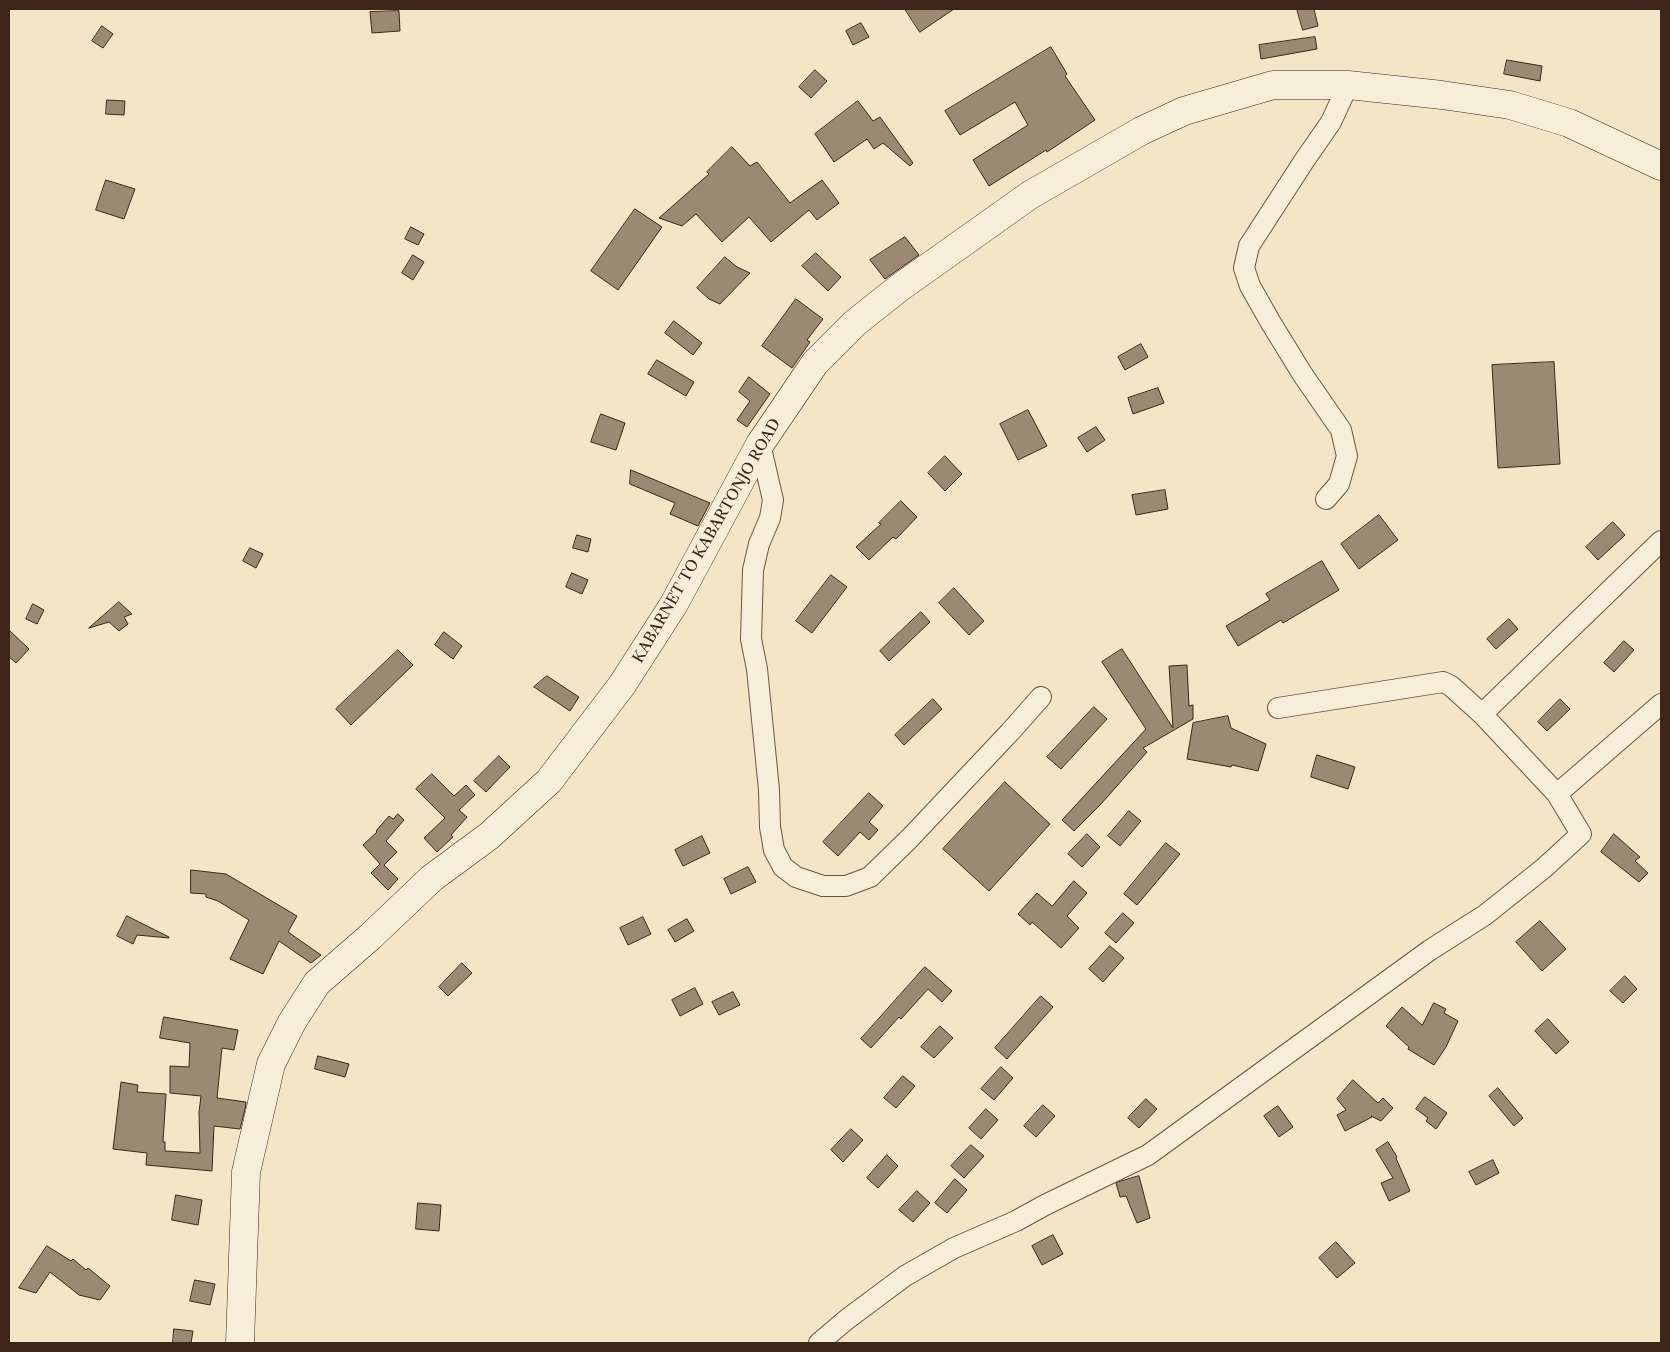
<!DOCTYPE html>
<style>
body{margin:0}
#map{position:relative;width:1670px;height:1352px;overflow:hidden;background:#f3e5c6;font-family:"Libre Caslon Text",serif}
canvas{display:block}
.frame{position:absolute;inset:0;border:10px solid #3d2519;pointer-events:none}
</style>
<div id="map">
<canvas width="1670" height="1352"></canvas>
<div class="frame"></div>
</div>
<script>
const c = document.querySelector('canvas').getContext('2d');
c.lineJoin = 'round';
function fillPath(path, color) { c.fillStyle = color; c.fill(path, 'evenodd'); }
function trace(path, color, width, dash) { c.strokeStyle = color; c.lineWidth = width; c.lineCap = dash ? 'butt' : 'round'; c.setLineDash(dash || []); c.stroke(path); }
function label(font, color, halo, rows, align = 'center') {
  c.font = font + ' "Libre Caslon Text",serif'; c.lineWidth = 4; c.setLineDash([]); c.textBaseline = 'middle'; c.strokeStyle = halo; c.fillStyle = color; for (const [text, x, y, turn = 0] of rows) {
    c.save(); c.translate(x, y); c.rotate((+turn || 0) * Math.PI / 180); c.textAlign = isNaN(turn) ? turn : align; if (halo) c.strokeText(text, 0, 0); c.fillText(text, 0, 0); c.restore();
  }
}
const building = new Path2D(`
 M905,9H954L920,32Z
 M1297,9H1314L1318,26L1303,30Z
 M399,11L400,31L372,33L370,12Z
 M861,23L869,37L853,45L846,31Z
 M102,26L113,34L103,48L92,41Z
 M1315,37L1317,49L1261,59L1259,45Z
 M1051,47L1067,74L1065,76L1095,120L1047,152L1046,150L989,186L973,160L1028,125L1015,102L960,135L945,111Z
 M1507,60L1542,66L1540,81L1504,74Z
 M815,70L827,81L811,98L799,87Z
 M107,100L125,101L124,115L106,114Z
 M858,101L873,121L880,117L913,163L910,166L883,143L874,149L867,139L834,162L815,134Z
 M732,147L750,166L757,162L790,203L822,180L839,203L817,220L809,210L771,242L749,217L722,242L696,214L682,226L659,218L709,174L707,172Z
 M106,180L135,189L124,219L96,210Z
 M635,209L662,227L618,290L591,271Z
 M411,227L424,234L418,245L405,239Z
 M905,237L919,255L885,279L870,260Z
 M816,253L841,277L828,291L802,266Z
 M413,255L424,262L413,280L402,273Z
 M725,257L737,267L750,273L720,304L709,299L697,288Z
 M796,299L823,319L807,340L810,342L792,368L762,346Z
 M674,321L702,343L693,355L665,333Z
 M1141,344L1148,357L1125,370L1118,357Z
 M657,360L694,382L686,396L648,374Z
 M1554,362L1560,464L1498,468L1492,365Z
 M749,377L770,394L747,427L737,420L750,401L739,392Z
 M1158,388L1164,403L1133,414L1128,398Z
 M1028,410L1047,446L1018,460L1000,424Z
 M601,414L625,423L616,450L591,442Z
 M1096,427L1105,440L1087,452L1078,438Z
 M945,456L962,474L945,491L928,473Z
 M631,470L710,503L698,526L670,514L675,503L630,484Z
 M1165,490L1168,509L1136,515L1132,495Z
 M901,501L917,517L896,539L893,537L869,560L856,547L881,524L879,523Z
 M1379,515L1398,540L1359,569L1341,544Z
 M1613,522L1625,535L1598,560L1586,547Z
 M577,535L591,539L588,552L573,548Z
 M250,548L263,554L256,568L243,561Z
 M1322,561L1339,590L1283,623L1281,620L1238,646L1226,626L1270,600L1266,594Z
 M572,573L588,580L582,594L566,587Z
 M831,575L847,587L812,633L796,621Z
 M954,588L984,621L969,635L939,603Z
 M119,602L132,614L124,617L128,624L119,631L109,622L89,628Z
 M33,604L44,610L37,624L26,619Z
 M921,612L930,622L889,661L880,651Z
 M1509,619L1518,629L1496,649L1487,639Z
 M9,630L29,649L16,663L9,657Z
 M444,632L462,646L453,659L435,645Z
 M1624,641L1634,650L1614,672L1604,663Z
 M1122,649L1173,728L1169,666L1187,665L1189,706L1193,705V719L1143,748L1147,752L1101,804L1074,831L1062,820L1146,729L1102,662Z
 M398,650L413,665L351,725L336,709Z
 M547,676L579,697L570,711L534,687Z
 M933,699L942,709L904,745L895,735Z
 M1560,699L1570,709L1547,731L1538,722Z
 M1094,707L1107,719L1061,769L1047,757Z
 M1228,716L1231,728L1266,744L1258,771L1232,765L1231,767L1187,759L1193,723Z
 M1317,755L1355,767L1348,789L1311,777Z
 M499,756L510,767L486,792L474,781Z
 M432,774L454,796L466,785L475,795L459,810L467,817L451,835L453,837L437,852L424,838L445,818L416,789Z
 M1005,782L1050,824L989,891L943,849Z
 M869,793L883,806L869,822L878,830L869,840L860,832L838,856L823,842Z
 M1129,811L1141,821L1120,846L1108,836Z
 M398,814L404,820L386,841L397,852L384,865L398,879L388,890L371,873L380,864L363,845L377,832L376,831L389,816L393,819Z
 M1087,834L1100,847L1082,867L1068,854Z
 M1614,834L1640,857L1635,861L1648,873L1639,882L1601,852Z
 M702,836L710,853L683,866L675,850Z
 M1166,843L1180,854L1137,905L1124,894Z
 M748,867L756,882L731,894L724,879Z
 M191,870L226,874L297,916L288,932L321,955L311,963L279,941L263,974L230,959L249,920L218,901L206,897V894L191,893Z
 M1074,881L1087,893L1067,916L1079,928L1061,948L1032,922L1030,925L1018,914L1037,893L1052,906Z
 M1123,913L1134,923L1116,943L1105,933Z
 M127,916L169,937V938L137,935L133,944L117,936Z
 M643,917L651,934L628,945L620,928Z
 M687,919L694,931L675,942L668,930Z
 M1540,921L1566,949L1542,971L1516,942Z
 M1110,946L1124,958L1103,982L1089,969Z
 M462,963L472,973L448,996L439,987Z
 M925,967L952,991L942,1002L928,989L901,1019L899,1017L871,1048L861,1039Z
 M1625,976L1637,989L1623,1003L1610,991Z
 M695,988L703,1004L680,1016L672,1000Z
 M733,992L740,1005L719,1015L712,1002Z
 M1041,996L1053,1007L1007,1059L995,1048Z
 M1434,1003L1446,1009L1444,1013L1458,1021L1446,1047L1434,1065L1408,1049L1409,1047L1386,1026L1402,1007L1422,1025Z
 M164,1017L238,1030L234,1050L222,1048L217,1098L246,1102V1105L240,1129L214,1126L212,1171L146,1165L147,1153L113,1149L121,1082L138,1085L137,1092L166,1094L163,1142H165V1151L200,1153L199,1112L201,1096L170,1093V1066L189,1067L190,1043L160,1038Z
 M1548,1019L1569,1042L1556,1054L1535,1031Z
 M940,1026L953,1038L934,1058L921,1047Z
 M318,1056L349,1064L345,1077L315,1069Z
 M1001,1067L1013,1078L994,1100L981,1089Z
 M903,1076L915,1086L896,1108L884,1098Z
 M1353,1080L1378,1103L1383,1098L1393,1108L1381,1121L1371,1116L1372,1117L1345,1131L1337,1115L1346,1110L1337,1099Z
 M1498,1088L1523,1118L1514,1126L1489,1096Z
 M1425,1097L1447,1113L1436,1129L1426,1121L1428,1118L1416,1109Z
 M1146,1099L1157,1109L1139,1128L1128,1118Z
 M1043,1105L1055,1116L1036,1137L1024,1126Z
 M1278,1106L1293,1127L1279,1137L1264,1116Z
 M986,1109L998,1120L981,1139L969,1128Z
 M851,1129L863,1140L843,1162L831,1150Z
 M1388,1142L1397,1157L1396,1158L1410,1191L1389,1201L1381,1183L1393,1178L1376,1150Z
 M971,1145L984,1156L964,1178L951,1166Z
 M887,1155L898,1166L878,1188L867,1178Z
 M1493,1160L1499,1173L1476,1185L1469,1172Z
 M1139,1176L1150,1218L1137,1223L1126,1196L1120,1197L1116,1183Z
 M955,1179L967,1190L947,1213L935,1203Z
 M917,1191L930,1203L913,1222L899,1210Z
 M176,1195L202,1200L198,1225L172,1220Z
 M418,1203L441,1205L439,1231L416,1229Z
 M1053,1235L1063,1254L1042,1265L1032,1246Z
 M1336,1242L1355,1263L1337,1278L1319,1258Z
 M47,1246L71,1261L73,1259L86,1270L88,1268L110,1286L100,1300L79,1295L50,1272L36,1293L19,1288Z
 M195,1280L215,1284L210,1305L190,1301Z
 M174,1329L193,1331L191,1343H173Z`);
fillPath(building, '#9c8973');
trace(building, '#3d2519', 1);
const minor = new Path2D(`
 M760,444L773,500L770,518L759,544L753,570L751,639L757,669L769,790L770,827L774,850L783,867L796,877L823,886H846L870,877L910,838L1010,732L1041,697
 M1326,499L1339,484L1347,456L1341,430L1303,375L1271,323L1250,286L1244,268L1249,246L1304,161L1331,122L1348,85
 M1278,708L1443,682L1451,686L1482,714
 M1557,794L1482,714L1661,541
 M819,1343L846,1320L905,1276L954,1248L1016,1221L1045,1205L1148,1155L1430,950L1485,915L1544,868L1581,834L1557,794L1661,704`);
const secondary = new Path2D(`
 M240,1343L246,1172L271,1064L292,1022L317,983L371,936L432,878L489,836L549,781L622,685L674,604L760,444L815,363L855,323L899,288L1030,195L1141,131L1184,111L1273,85H1348L1442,95L1510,105L1569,123L1661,166`);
trace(minor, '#6a5544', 22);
trace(secondary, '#3d2519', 29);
trace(minor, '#f7eeda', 20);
trace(secondary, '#f7eeda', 28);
label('15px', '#3d2519', '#f7eeda', [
 ["KABARNET TO KABARTONJO ROAD",707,541,-60]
]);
</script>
